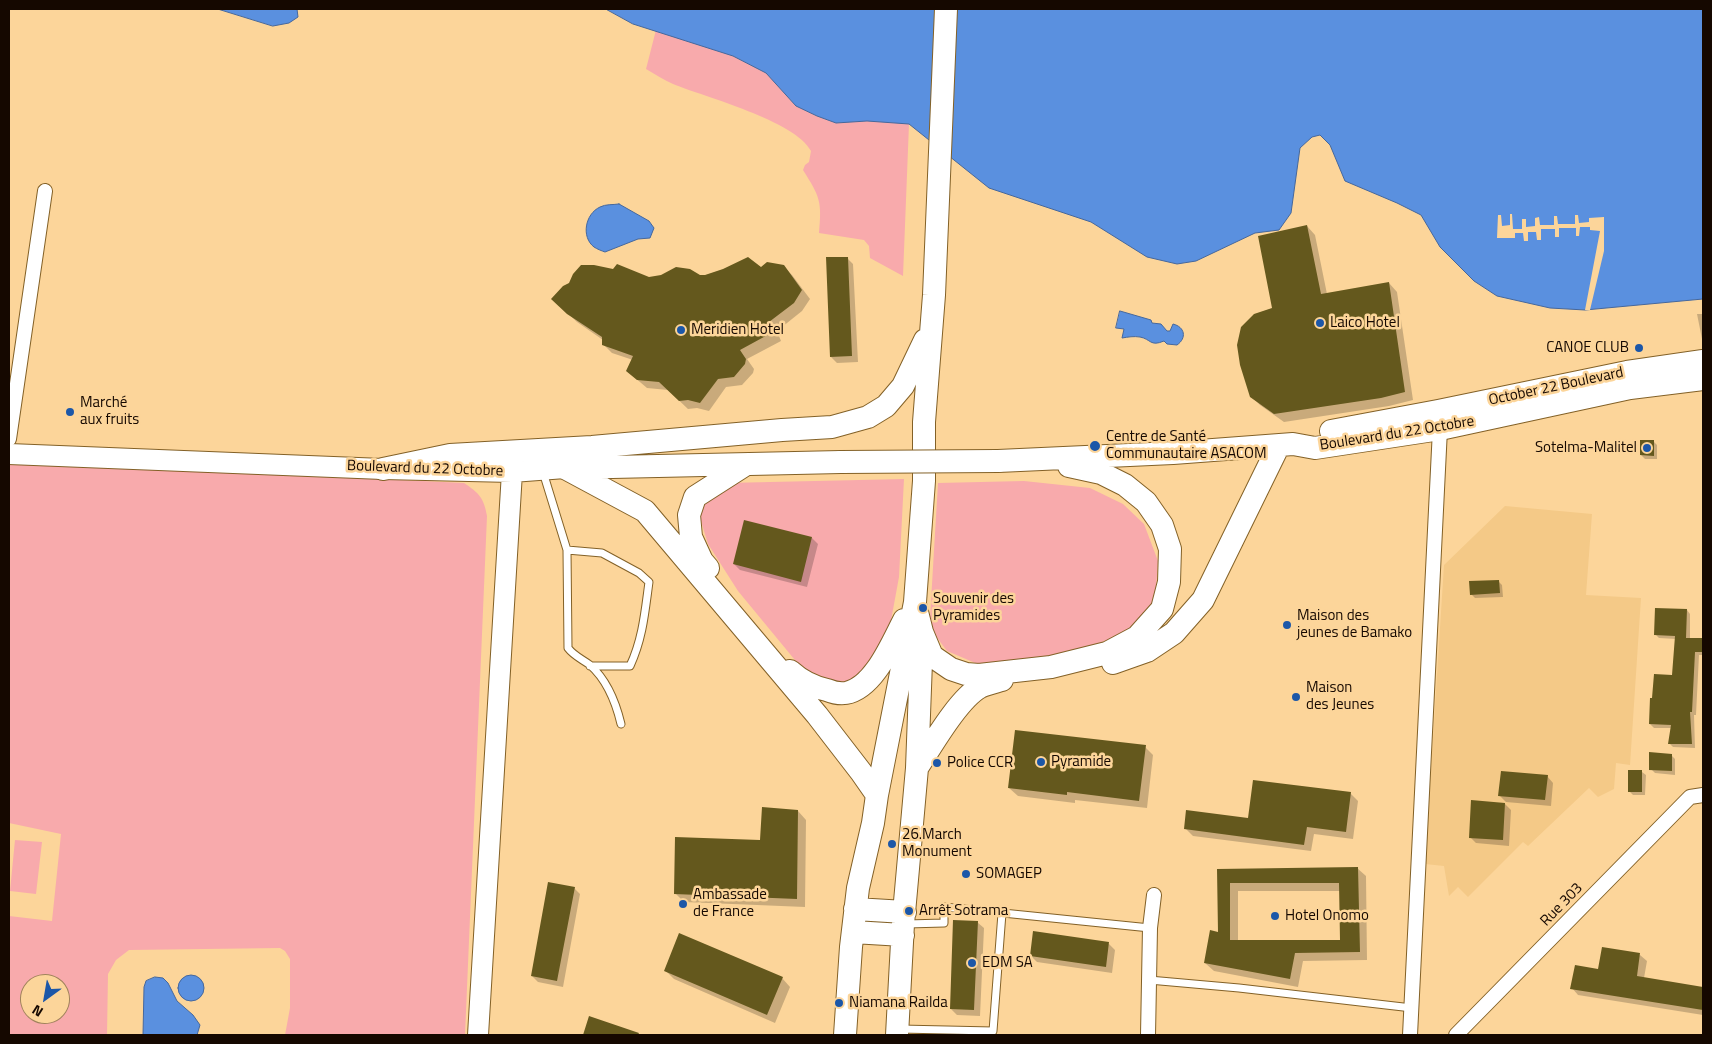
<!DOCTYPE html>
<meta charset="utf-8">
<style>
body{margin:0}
#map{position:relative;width:1712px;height:1044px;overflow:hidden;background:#fcd59a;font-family:"Titillium Web",sans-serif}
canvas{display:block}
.frame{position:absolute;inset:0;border:10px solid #150800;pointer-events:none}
.north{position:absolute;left:20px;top:974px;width:50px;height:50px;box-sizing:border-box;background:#fcd59a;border:1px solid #a0835c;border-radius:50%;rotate:212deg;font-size:14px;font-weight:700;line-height:20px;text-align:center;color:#150800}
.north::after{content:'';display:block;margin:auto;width:18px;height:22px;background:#1c57a8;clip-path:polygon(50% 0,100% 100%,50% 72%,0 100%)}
</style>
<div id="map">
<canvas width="1712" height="1044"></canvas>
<div class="frame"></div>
<div class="north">N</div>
</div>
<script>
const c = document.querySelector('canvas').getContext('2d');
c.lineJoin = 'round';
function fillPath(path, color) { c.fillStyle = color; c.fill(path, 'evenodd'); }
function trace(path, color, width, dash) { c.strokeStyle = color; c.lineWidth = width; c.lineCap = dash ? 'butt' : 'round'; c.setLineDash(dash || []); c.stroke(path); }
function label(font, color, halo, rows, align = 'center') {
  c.font = font + ' "Titillium Web",sans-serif'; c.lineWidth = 5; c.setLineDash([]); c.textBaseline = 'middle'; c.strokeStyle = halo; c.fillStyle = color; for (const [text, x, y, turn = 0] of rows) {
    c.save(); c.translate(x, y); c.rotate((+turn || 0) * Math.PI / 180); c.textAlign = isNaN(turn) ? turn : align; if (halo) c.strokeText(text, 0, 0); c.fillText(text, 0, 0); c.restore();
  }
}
fillPath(new Path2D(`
 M1505,506L1592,514L1586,595L1641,598L1630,765L1616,763L1614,789L1598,797L1589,788L1528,846L1523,842L1468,897L1458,887L1449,896L1444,866L1425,864L1444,565Z`), '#f4c987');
fillPath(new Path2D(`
 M656,30L733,56L766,73L796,106L817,116L836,123L867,121L909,124L903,276L870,258L869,246L864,240L819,233C822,201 820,197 803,170L805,165L809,162L811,151C796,121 705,97 673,84C664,80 655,74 646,69Z
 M9,461L464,483C479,493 484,498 487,516L465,1035H285L290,1008V959L285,951L280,948L129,950L116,960L108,974L107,1035H9V916L52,921L61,834L9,823ZM30,984H60V1014H30Z
 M904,479L899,577L890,626L859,678L840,687L804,671L738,591L708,544L700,518L705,501L726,483Z
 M1024,481L1090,488L1123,504L1144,524L1158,561L1155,603L1129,633L1050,659L980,665L947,651L935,635L930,618L938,483Z
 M15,840L42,842L36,894L10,891Z`), '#f8aaac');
const water = new Path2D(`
 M218,9H297L298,17L289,23L273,26Z
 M606,9H1703V299L1585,310L1550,308L1497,296L1474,281L1440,247L1421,215L1397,203L1345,181L1330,145L1320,135L1312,137L1300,148L1291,213L1279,230L1255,233L1196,261L1177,264L1147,257L1091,222L989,188L909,124L867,121L836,123L817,116L796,106L766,73L733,56L633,24Z
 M619,204L649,221L654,228L650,238L638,239L605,252C602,251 597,249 594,247C581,237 585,214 600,207C606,204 612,205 619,204Z
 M1120,311L1151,320L1152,323L1161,324L1167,331H1170L1173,324C1185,327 1187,338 1177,345L1167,344L1164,341C1150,347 1151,339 1140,337C1134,336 1128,337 1122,338L1124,329L1116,328Z
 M178 988a13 13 0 1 1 26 0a13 13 0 1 1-26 0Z
 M155,977L163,978L168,983L177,1001L193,1015L200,1025L197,1035H143L144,987L146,981Z`);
fillPath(water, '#5a90df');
trace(water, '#45679c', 1);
fillPath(new Path2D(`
 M1510,214H1512L1513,229H1522V219H1526V227L1535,226V218L1539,217L1540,225H1554V216H1557L1558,224H1575V215H1578L1579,223L1589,222V218L1604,217V251L1590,310H1585L1600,231L1590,230V227H1580L1579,236H1576V228H1559V237H1555V229H1541V240H1537L1536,232H1528V241H1524L1523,233H1515V238H1497L1498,215H1501L1502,226L1510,225Z`), '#fcd59a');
fillPath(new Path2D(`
 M1307,226L1315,235L1327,294L1389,283L1397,292L1413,400L1389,406L1284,422L1260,405L1251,396L1273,309Z
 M847,258L853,264L858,362L837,363L831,357Z
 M783,266L792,275L810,299L802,311L777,331L781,341L747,359L754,369L753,373L742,385L726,387L709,411L697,408L688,409L668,390L647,388L627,371L633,360L612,353L603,344V340L577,322L553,299L648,278L699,276Z
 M1697,314H1703V344Z
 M1653,441L1657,445V459H1645L1641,455Z
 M812,538L818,544L807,587L740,570L734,564Z
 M1498,581L1502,585L1503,597L1475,598L1471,594Z
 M1687,610L1690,614V640H1702L1703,641V655H1699L1696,715H1694L1695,748L1673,747L1669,743L1671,728H1654L1650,724L1673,677L1676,639L1659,638L1656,635Z
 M1145,747L1153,755L1147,808L1075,800V803L1018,796L1009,788Z
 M1671,755L1675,759V775L1655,773L1651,769Z
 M1642,772L1646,775L1645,795H1633L1629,791Z
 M1547,776L1553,783L1551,806L1506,802L1500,796Z
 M1350,793L1358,801L1353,839L1314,834L1311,851L1193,836L1186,829L1249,819Z
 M1505,804L1511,810L1509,846L1476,843L1470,837Z
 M798,811L806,820L805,907L684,902L675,893L761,841Z
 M1357,868L1366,876L1367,960L1303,961L1298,987L1214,971L1205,963L1220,933L1218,870ZM1238,891H1341V941H1238Z
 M574,888L580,894L563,987L538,982L532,976Z
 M977,922L984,928L980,1016L957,1015L951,1009Z
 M1034,932L1109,944L1115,950L1112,973L1037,962L1031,956Z
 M1640,955L1647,961L1644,978L1703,988V1015L1578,995L1572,988L1600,970Z
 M665,970L782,978L790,987L775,1023L674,979Z`), '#0003');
fillPath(new Path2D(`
 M1307,225L1321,294L1389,282L1405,392L1381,398L1274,414L1250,397L1240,365L1237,345L1241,327L1254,314L1272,308L1258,236Z
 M748,257L761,267L767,262L784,265L802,290L794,303L769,322L773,332L740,350L746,359L745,364L734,377L718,379L700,403L688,400L679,401L659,382L637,380L626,371L633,356L602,345V337L567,314L551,299L563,286L569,283L573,274L581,265H594L613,269L617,264L649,277L661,275L676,267L690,269L700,275H705L723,269Z
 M826,257H848L852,356L830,357Z
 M1640,440H1654V456L1640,455Z
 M744,520L812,537L801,582L733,564Z
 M1499,580L1500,593L1470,595L1469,581Z
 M1655,608L1687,609L1686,638H1702V652H1695L1692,712H1690L1692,744H1668L1671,725L1649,724L1650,698H1652L1654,674L1672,675L1675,636L1654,635Z
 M1015,730L1146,745L1139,801L1067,792V795L1008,788Z
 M1649,752L1672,754V771L1649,770Z
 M1628,770H1642V792H1628Z
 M1501,771L1548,775L1545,800L1498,796Z
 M1253,780L1351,792L1346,832L1307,827L1304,845L1184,829L1186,810L1248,818Z
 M1471,800L1505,803L1503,840L1469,838Z
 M762,807L798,810L797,899L674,894L675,837L760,840Z
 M1358,867L1360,952L1295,953L1290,979L1204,963L1210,930L1218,932L1217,869ZM1230,883H1339L1340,940H1230Z
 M548,882L575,887L557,981L531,976Z
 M953,920L978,921L974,1010L950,1009Z
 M1033,931L1109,942L1106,967L1030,956Z
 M679,933L783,977L767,1015L664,971Z
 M1602,947L1640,953L1637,976L1703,987V1010L1570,989L1575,965L1598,969Z
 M589,1016L639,1033L638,1035H583Z`), '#64581d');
const lane = new Path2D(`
 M543,472L567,550L568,648C574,656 582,659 590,665C607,680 616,703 621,724
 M567,550L602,553L639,573L649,582C645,611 643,638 630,666H590
 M907,924L944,923V907L1150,928
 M1149,980L1239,988L1412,1008
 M900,1029L993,1031L1002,913`);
const street = new Path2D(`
 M9,439L45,191
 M1148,1035L1150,928L1154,895
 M1410,1035L1440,429
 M1456,1035L1690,797L1703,795`);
const secondary = new Path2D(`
 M9,454L383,469L512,472L565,468
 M478,1035L512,472`);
const primary = new Path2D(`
 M1331,431L1438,411L1627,372L1703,361
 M998,461L1173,453L1293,444L1315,448L1440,429L1630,388L1703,379
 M565,468L645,511L817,715L861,772L877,795
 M566,468L841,462
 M383,469L450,455L592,447L782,430L832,427L868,417L886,406L903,386L925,340
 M708,568L702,561L691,537L689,515L695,497L745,465
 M916,608L922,632L932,656L951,669L966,674L979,675L1051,667L1107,653L1137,637L1162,609L1169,582L1170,549L1162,525L1146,502L1125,485L1101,473L1069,466
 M1113,663L1147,651L1174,633L1203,600L1279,445
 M790,671C801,681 812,687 827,690C832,692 840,694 846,693C874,688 892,643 904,620
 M917,768C931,747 958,699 980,687C986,684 995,682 1002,680
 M855,909L905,912
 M853,932L903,935
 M845,1035L851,947L858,888L873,823L877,795L915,602L924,481V422L934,295L946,9
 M897,1035L903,924L917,768L922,635`);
trace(lane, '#836127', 9);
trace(street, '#836127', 16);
trace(secondary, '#836127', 22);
trace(primary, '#836127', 24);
trace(lane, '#fff', 7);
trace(street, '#fff', 14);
trace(secondary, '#fff', 20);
trace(primary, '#fff', 22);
const primaryBridge = new Path2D(`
 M841,462L998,461`);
trace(primaryBridge, '#836127', 24, []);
trace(primaryBridge, '#fff', 22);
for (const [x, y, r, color] of [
 [1320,323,5,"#1c57a8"],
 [681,330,5,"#1c57a8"],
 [1639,348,5,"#1c57a8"],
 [70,412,5,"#1c57a8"],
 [1095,446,6,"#1c57a8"],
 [1647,448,5,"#1c57a8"],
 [923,608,5,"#1c57a8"],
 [1287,625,5,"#1c57a8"],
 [1296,697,5,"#1c57a8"],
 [1041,762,5,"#1c57a8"],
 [937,763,5,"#1c57a8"],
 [892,844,5,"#1c57a8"],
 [966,874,5,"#1c57a8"],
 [683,904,5,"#1c57a8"],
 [909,911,5,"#1c57a8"],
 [1275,916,5,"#1c57a8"],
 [972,963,5,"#1c57a8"],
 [839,1003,5,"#1c57a8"]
]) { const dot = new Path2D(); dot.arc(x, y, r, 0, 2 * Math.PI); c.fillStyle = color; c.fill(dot); trace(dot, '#fcd59a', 2); }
label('15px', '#150800', '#fcd59a', [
 ["Laico Hotel",1330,323],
 ["Meridien Hotel",691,330],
 ["CANOE CLUB",1629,348,"right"],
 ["Marché",80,403],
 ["aux fruits",80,420],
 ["Centre de Santé",1106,437],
 ["Communautaire ASACOM",1106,454],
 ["Sotelma-Malitel",1637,448,"right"],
 ["Souvenir des",933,599],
 ["Pyramides",933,616],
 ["Maison des",1297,616],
 ["jeunes de Bamako",1297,633],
 ["Maison",1306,688],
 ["des Jeunes",1306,705],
 ["Pyramide",1051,762],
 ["Police CCR",947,763],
 ["26.March",902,835],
 ["Monument",902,852],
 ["SOMAGEP",976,874],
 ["Ambassade",693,895],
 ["de France",693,912],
 ["Arrêt Sotrama",919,911],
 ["Hotel Onomo",1285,916],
 ["EDM SA",982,963],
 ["Niamana Railda",849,1003]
], 'left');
label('15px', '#150800', '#fcd59a', [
 ["October 22 Boulevard",1556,387,-12],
 ["Boulevard du 22 Octobre",1397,434,-9],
 ["Boulevard du 22 Octobre",425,469,2],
 ["Rue 303",1562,905,-46]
]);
</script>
